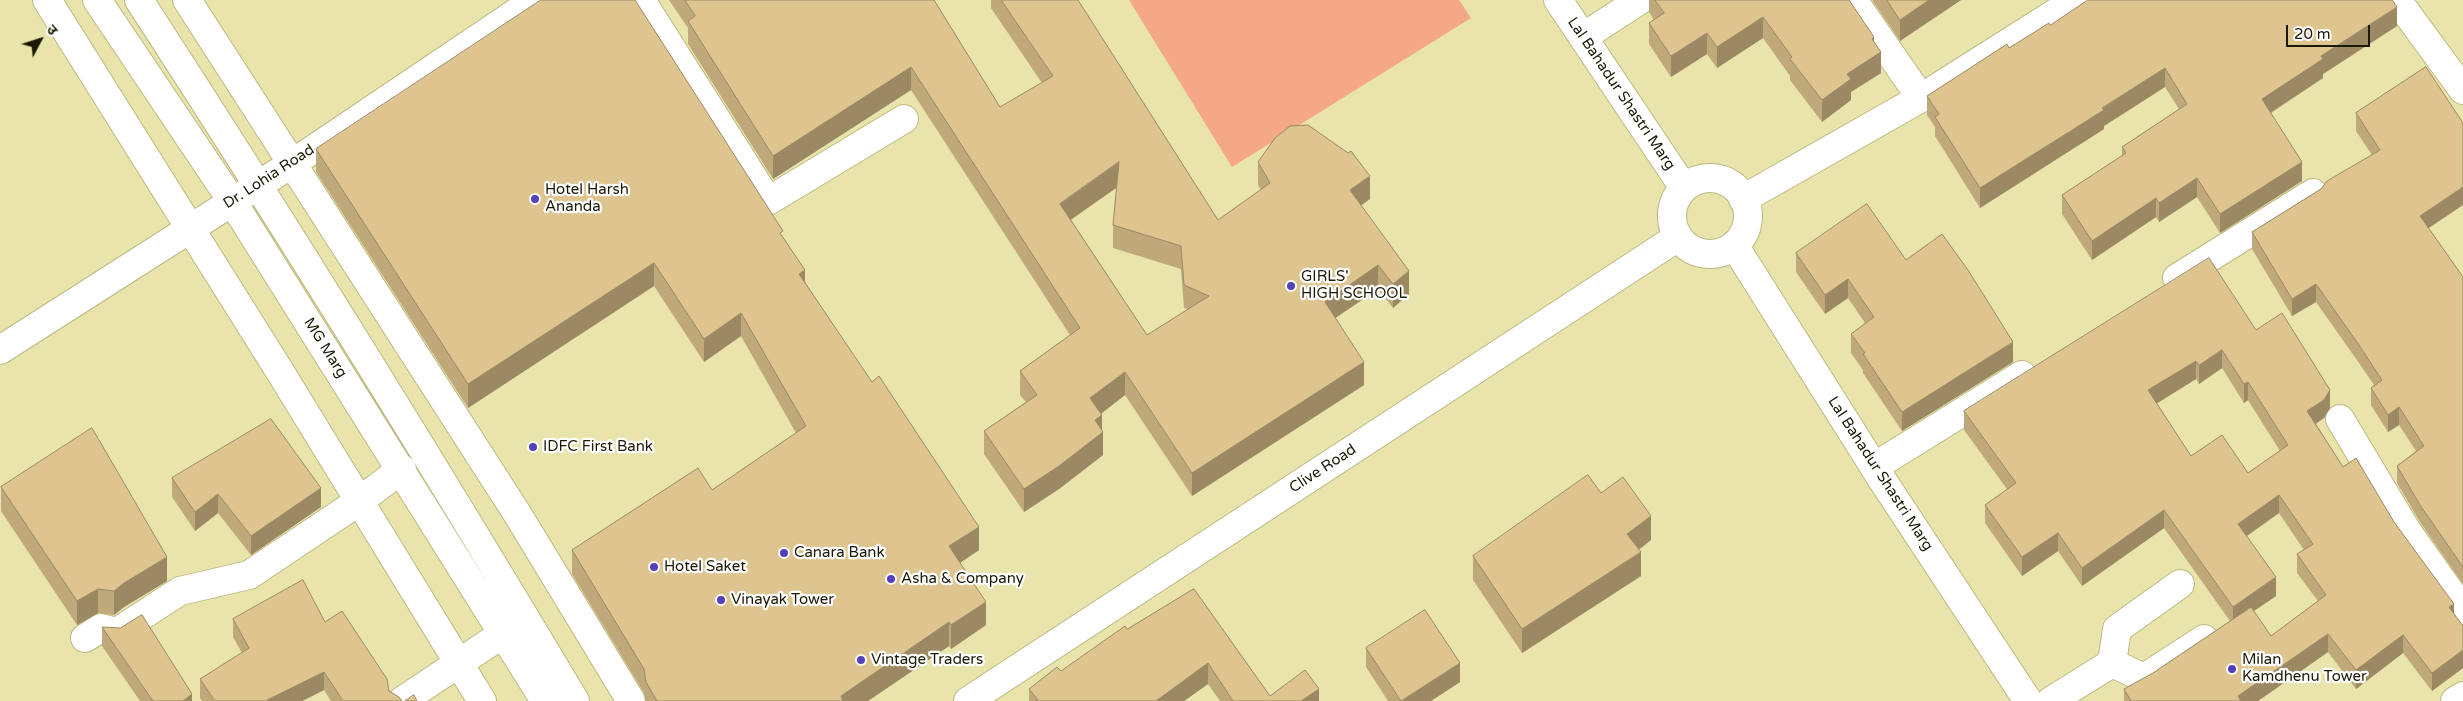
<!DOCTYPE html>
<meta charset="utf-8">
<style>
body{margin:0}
#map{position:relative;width:2463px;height:701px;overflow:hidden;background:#e8e4ab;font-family:"Varela Round","Noto Sans Devanagari",sans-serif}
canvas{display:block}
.north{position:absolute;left:15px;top:15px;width:50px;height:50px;-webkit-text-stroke:4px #fff;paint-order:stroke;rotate:50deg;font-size:14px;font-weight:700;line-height:20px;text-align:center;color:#1b1904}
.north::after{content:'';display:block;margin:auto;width:18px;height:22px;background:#1b1904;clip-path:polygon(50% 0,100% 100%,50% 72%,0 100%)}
.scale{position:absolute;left:2286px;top:25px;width:84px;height:22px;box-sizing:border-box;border:2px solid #1b1904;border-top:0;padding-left:6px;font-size:15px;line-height:18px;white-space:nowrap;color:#1b1904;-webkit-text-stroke:4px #fff;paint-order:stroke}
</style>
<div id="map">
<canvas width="2463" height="701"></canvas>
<div class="north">उ</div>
<div class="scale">20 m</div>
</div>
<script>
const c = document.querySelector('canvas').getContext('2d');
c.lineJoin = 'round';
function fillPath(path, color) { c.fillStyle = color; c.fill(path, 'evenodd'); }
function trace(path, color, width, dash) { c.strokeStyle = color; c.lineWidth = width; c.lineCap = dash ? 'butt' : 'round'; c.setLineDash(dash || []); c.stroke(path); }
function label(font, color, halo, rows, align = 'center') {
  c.font = font + ' "Varela Round",sans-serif'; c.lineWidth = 4.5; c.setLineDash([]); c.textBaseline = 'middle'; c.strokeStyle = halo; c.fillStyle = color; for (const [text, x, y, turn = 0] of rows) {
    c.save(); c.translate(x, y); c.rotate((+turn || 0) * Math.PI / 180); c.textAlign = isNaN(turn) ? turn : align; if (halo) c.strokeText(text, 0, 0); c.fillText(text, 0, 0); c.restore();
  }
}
fillPath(new Path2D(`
 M1129,0H1459L1471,18L1232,167Z`), '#f4a887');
const street = new Path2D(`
 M47,0L279,370L482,701
 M187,0L518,515L631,701
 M641,0L768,201L904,119
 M1853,0L1921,98
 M2397,0L2463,90
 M1583,37L1640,0
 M2177,278L2313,193
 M2340,419L2407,531L2463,610
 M1874,467L2022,375
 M85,638L101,628L117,632L180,591L249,575L358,502L402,469
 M2112,663L2117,629L2180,584
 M402,701L504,633
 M2051,701L2112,663L2144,678L2204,639`);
const secondary = new Path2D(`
 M97,0L232,201L545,701
 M139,0C289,231 434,465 575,701
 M1558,0L1684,188
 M1672 216a38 38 0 1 1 76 0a38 38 0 1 1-76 0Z
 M1743,199L1921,98L2076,0
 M1734,245L1883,481L2028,701
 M0,350L293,163L535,0
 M968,701L1678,237
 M2455,701L2463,696`);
trace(street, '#bcb880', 30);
trace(secondary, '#bcb880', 30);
trace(street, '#fff', 28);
trace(secondary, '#fff', 28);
fillPath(new Path2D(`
 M669,0H934L1000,107L1042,83L991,8V0H1078L1218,220L1261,190L1258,185V162L1370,199L1361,205L1409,294L1393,308L1378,289L1335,318L1364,385L1192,496L1125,395L1101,414L1103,455L1059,489L1024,512L984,454V431L1026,402L1020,395V371L1070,335L911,90L773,179L688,44V28ZM1117,187L1113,225V248L1181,269L1184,308L1188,309L1147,335L1071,220Z
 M1649,0H1849L1874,42L1881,73L1851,92V100L1822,122L1790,80V76L1763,38L1717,68L1707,54L1671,77L1649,44V23L1654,20L1649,12Z
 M1872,0H1961L1900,41Z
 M2050,25L2397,26L2323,74V78L2271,113L2302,181L2220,233L2197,197L2159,222L2156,217L2092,260L2062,214V195L2122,156V147L2179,109L2165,87L2104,126V129L1980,208L1935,136V127L1927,115V96L2009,48Z
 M2426,67L2428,228L2463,277V584L2420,522L2397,483V466L2416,451L2399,425L2388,432L2371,405V388L2374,385L2359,363L2316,302L2292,316L2252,249V232L2321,189L2372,155L2356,131V113Z
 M316,149L783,238L805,282L979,550L960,563L986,625L951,649L949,646L868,701H645L644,693L572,574V550L712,490L796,433L741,336L704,362L654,286L468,408L316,172Z
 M1796,253L1906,260L2013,362L1902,431L1863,373V370L1851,353V334L1865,323L1848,298L1825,314L1796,272Z
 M2256,330L2330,408L2324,418L2316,424L2343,467L2394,522L2454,614L2463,626V668L2432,691L2403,653L2356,689L2328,652L2258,701H2124V689L2153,673L2230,621L2164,528L2082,586L2058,551L2022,576L1985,523V505L2007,489L1964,430V411ZM2222,368L2244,403L2248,400L2280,451L2248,473L2191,456L2156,403L2196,379L2199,384ZM2279,513L2304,550L2297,554V573L2318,601L2271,636L2254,611L2276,596L2247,536Z
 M172,478L321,507L251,555L218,513L195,531L172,497Z
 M1,487L167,581L124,607L114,615L98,613L77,625L1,511Z
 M1601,493L1651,540L1639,550L1641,576L1522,653L1473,580V556Z
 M1194,589L1270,696L1319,701H1220L1208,684L1184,701H1029V689L1061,671L1127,629Z
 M233,619L325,622L389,691L402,701H331L324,690L302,701H202L200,698V679L242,653L233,637Z
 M102,627L192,701H140L102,646Z
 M1366,648L1460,682L1431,701H1388L1366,667Z`), '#bfa97b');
fillPath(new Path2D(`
 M1929,0H1961L1900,41V20Z
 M2397,7V26L2323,74V78L2262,118V99L2321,56Z
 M1763,17V38L1717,68V47Z
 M1707,33V54L1671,77V56Z
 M1874,37V56L1881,52V73L1851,92V100L1822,122V100L1872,39Z
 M911,67V90L773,179V156Z
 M2165,68V87L2104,126V129L1980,208V188Z
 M1119,162V186L1060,227V204Z
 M2302,162V181L2220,233V214Z
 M1370,176V199L1350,213V190Z
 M2197,178V197L2159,222V203Z
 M2463,187V205L2420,234V216Z
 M2156,198V217L2092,260V241Z
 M654,263V286L468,408V384Z
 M1378,265V289L1325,325V302Z
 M805,270V294L799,274Z
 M1409,271V294L1393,308V284Z
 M1848,279V298L1825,314V295Z
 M2316,284V302L2292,316V299Z
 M741,313V336L704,362V339Z
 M2013,342V362L1902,431V412Z
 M2222,350V368L2199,384V365Z
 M2196,361V379L2148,409V390Z
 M1364,362V385L1192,496V473Z
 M1125,372V395L1090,422V398Z
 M2248,382V400L2244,403V384Z
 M2330,390V408L2324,418L2307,429V411Z
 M2399,407V425L2388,432V415Z
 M1102,415V432H1103V455L1059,489L1024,512V489L1095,420Z
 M321,488V507L251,555V536Z
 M218,494V513L195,531V512Z
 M2279,495V513L2238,542V524Z
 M2164,510V528L2082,586V568Z
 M1651,516V540L1627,558V534Z
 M979,527V550L949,570V546Z
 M2058,533V551L2022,576V557Z
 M1641,552V576L1522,653V629Z
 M167,557V581L124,607L114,615V591L124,583Z
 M2276,577V596L2233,625V607Z
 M98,589V613L77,625V601Z
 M986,602V625L951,649V625Z
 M2454,604V622L2449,607Z
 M949,622V646L868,701H841V696Z
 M2328,634V652L2258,701H2238V696Z
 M2403,635V653L2356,689V670Z
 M2463,650V668L2432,691V673Z
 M1208,663V684L1184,701H1156Z
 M1460,663V682L1431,701H1402Z
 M324,672V690L302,701H267V700Z
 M1319,689V701H1301Z
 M192,694V701H183Z`), '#9b8964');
const building = new Path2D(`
 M541,0H635L783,231L780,233L805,270L799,274L872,382L879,376L979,527L949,546L986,602L951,625L949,622L841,696L843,701H657L646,682L644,669L572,550L698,468L712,490L806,426L741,313L704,339L654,263L468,384L316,149Z
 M685,0H934L1000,107L1053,76L1001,0H1078L1218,220L1270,183L1258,162L1275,138L1290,126L1308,125L1348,153L1351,151L1370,176L1350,190L1409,271L1393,284L1378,265L1325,302L1364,362L1192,473L1125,372L1090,398L1102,415L1095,420L1103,432L1059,466L1024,489L984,431L1037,395L1020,371L1080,328L911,67L773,156L688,21L695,16ZM1119,162L1113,225L1181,246L1184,285L1209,296L1147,335L1060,204Z
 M1655,0H1849L1874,37L1872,39L1881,52L1847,74L1851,79L1822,100L1790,59L1792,57L1763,17L1717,47L1707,33L1671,56L1649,23L1664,13Z
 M1887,0H1929L1900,20Z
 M2088,0H2392L2397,7L2321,56L2323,59L2262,99L2302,162L2220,214L2197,178L2159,203L2156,198L2092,241L2062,195L2126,153L2122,147L2187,104L2165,68L2102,108L2104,110L1980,188L1935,117L1939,114L1927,96L2007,44L2009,48L2049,23L2050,25Z
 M2426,67L2463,123V187L2420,216L2463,277V567L2420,505L2397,466L2424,446L2399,407L2388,415L2371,388L2382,380L2359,345L2316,284L2292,299L2252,232L2321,189L2327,181L2380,150L2356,113Z
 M1867,204L1906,260L1942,234L1968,270L2013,342L1902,412L1863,354L1865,353L1851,334L1874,317L1848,279L1825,295L1796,253Z
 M2209,258L2256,330L2282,313L2330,390L2324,400L2307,411L2343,467L2356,458L2394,522L2454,604L2449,607L2463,626V650L2432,673L2403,635L2356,670L2328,634L2238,696L2241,701H2131L2124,689L2153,673L2251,607L2271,636L2326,595L2297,554L2313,544L2279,495L2238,524L2276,577L2233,607L2164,510L2082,568L2058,533L2022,557L1985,505L2016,483L1964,411ZM2222,350L2244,384L2248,382L2288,445L2248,473L2222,435L2191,456L2148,390L2196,361L2199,365Z
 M271,419L321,488L251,536L218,494L195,512L172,478Z
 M92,428L167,557L124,583L114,591L98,589L77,601L1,487Z
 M1588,475L1601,493L1623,477L1651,516L1627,534L1641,552L1522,629L1473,556Z
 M303,580L325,622L342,611L387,679L389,691L399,697L402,701H343L324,672L267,700L268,701H215L200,679L249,648L233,619Z
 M1194,589L1270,696L1305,670L1319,689L1301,701H1233L1208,663L1156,701H1036L1038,700L1029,689L1057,667L1061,671L1125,626L1127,629Z
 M1425,610L1460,663L1401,701L1366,648Z
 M142,615L192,694L183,701H153L102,627L120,628Z
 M414,695L417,701H405Z`);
fillPath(building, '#dec48f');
trace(building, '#9b8964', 1);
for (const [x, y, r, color] of [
 [535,199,5,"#5440b8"],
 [1291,286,5,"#5440b8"],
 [533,447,5,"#5440b8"],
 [784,553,5,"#5440b8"],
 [654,567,5,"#5440b8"],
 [891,579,5,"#5440b8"],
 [721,600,5,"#5440b8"],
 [861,660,5,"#5440b8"],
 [2232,669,5,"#5440b8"]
]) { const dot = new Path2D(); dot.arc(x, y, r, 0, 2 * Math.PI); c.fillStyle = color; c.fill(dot); trace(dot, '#fff', 2); }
label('15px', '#1b1904', '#fff', [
 ["Lal Bahadur Shastri Marg",1621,94,56],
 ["Dr. Lohia Road",269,177,-33],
 ["MG Marg",325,348,58],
 ["Clive Road",1323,469,-33],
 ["Lal Bahadur Shastri Marg",1880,474,57]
]);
label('15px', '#1b1904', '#fff', [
 ["Hotel Harsh",545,190],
 ["Ananda",545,207],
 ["GIRLS'",1301,277],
 ["HIGH SCHOOL",1301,294],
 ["IDFC First Bank",543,447],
 ["Canara Bank",794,553],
 ["Hotel Saket",664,567],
 ["Asha & Company",901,579],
 ["Vinayak Tower",731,600],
 ["Vintage Traders",871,660],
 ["Milan",2242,660],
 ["Kamdhenu Tower",2242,677]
], 'left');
</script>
